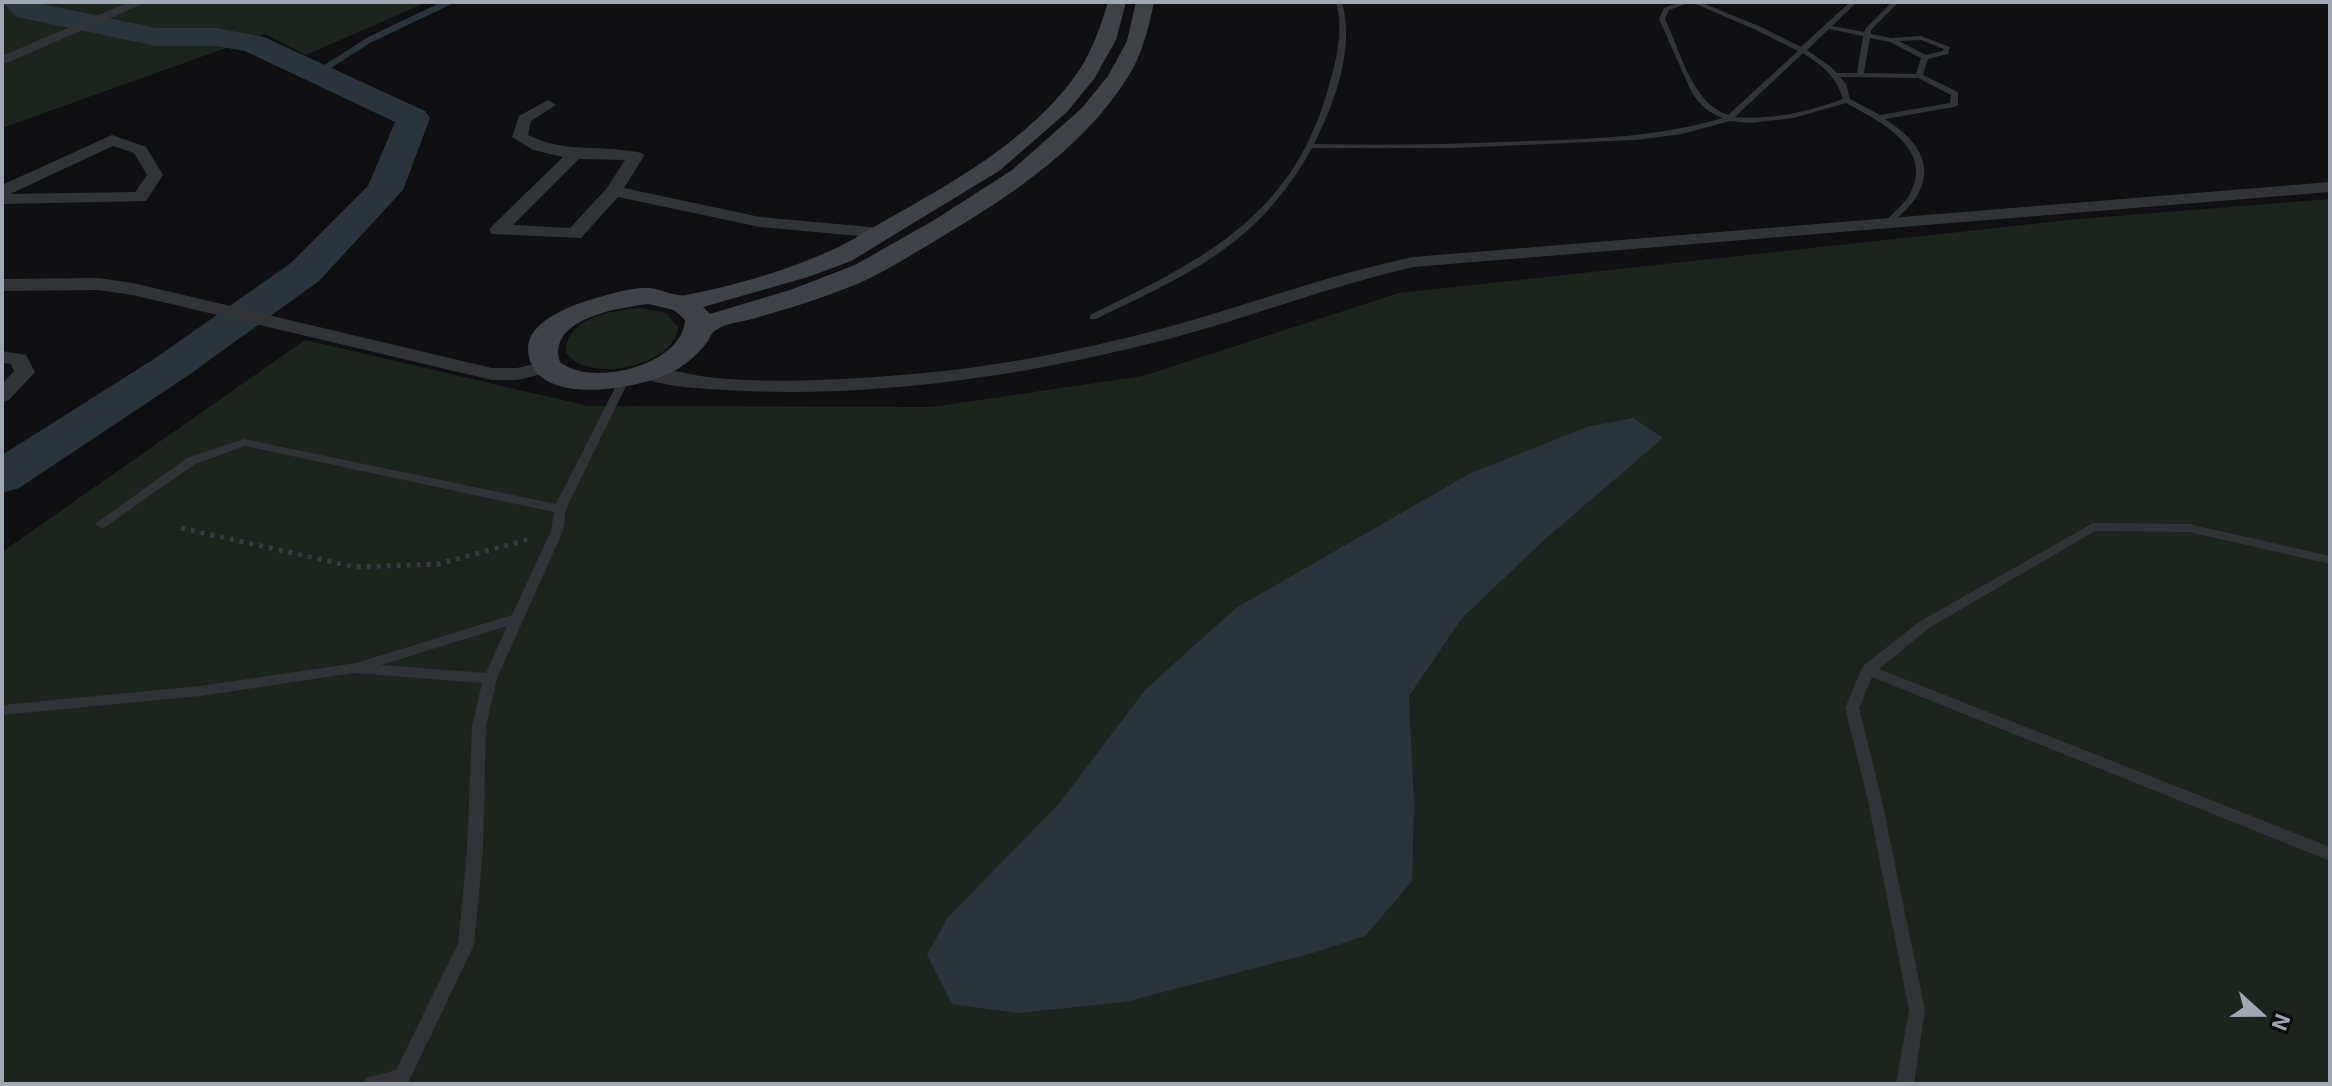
<!DOCTYPE html>
<style>
body{margin:0}
#map{position:relative;width:2332px;height:1086px;overflow:hidden;background:#101012;font-family:"Exo 2",sans-serif}
canvas{display:block}
.frame{position:absolute;inset:0;border:4px solid #a2a8b3;pointer-events:none}
.north{position:absolute;left:2220px;top:974px;width:80px;height:80px;-webkit-text-stroke:6px #0b0b0d;paint-order:stroke;rotate:111deg;font-size:22px;font-weight:700;line-height:32px;text-align:center;color:#a2a8b3}
.north::after{content:'';display:block;margin:auto;width:28px;height:36px;background:#a2a8b3;clip-path:polygon(50% 0,100% 100%,50% 72%,0 100%)}
</style>
<div id="map">
<canvas width="2332" height="1086"></canvas>
<div class="frame"></div>
<div class="north">N</div>
</div>
<script>
const c = document.querySelector('canvas').getContext('2d');
c.lineJoin = 'round';
function fillPath(path, color) { c.fillStyle = color; c.fill(path, 'evenodd'); }
function trace(path, color, width, dash) { c.strokeStyle = color; c.lineWidth = width; c.lineCap = dash ? 'butt' : 'round'; c.setLineDash(dash || []); c.stroke(path); }
fillPath(new Path2D(`
 M2,2H427L306,55L265,34L2,128Z
 M2330,199V1084H2V552L305,340L588,406L932,407L1143,376L1399,293L2078,219Z
 M640,308L666,313L678,327C674,367 588,384 566,353C565,318 613,310 640,308Z`), '#1d241d');
fillPath(new Path2D(`
 M1633,418L1663,438L1544,540L1462,618L1409,696L1414,804L1412,881L1365,936L1313,953L1125,1002L1017,1013L952,1004L927,955L948,917L1058,805L1145,690L1236,608L1469,474L1587,427Z`), '#2a343a');
trace(new Path2D(`
 M316,74L369,40L449,2`), '#2a343a', 6);
fillPath(new Path2D(`
 M2,2H33L156,28H216L264,37L425,111L430,118L403,190L319,281L186,377L19,488L2,493V455L154,359L291,263L368,186L395,122L245,51L216,46H156L17,17Z`), '#2a343a');
trace(new Path2D(`
 M181,528L355,567L439,564L533,538`), '#373a3e', 5, [4, 6]);
fillPath(new Path2D(`
 M1336,2H1342C1355,49 1335,102 1314,144C1386,146 1457,144 1529,141C1594,139 1659,137 1723,118C1709,113 1701,106 1692,93L1659,19L1664,8L1681,2H1700L1761,27L1801,47L1850,2H1857L1832,26L1864,32L1866,28L1892,2H1899L1871,30V34L1892,38L1921,36L1950,47L1948,54L1928,59L1923,75L1958,92V105L1954,107L1885,119C1913,137 1937,162 1917,196C1911,206 1900,215 1892,224L1889,225L1885,222C1892,213 1904,205 1910,194C1935,148 1879,121 1846,103L1793,118L1750,123L1730,121L1682,134L1635,140L1454,148H1312C1258,245 1191,273 1096,319H1090V315C1198,262 1291,219 1327,92C1336,62 1344,33 1336,2ZM1691,2L1756,30L1798,51L1728,115C1691,102 1681,52 1665,19L1669,10ZM1829,29L1863,36L1857,73H1837L1831,67L1807,50ZM1870,38L1890,42L1921,58L1916,74L1864,73ZM1921,40L1944,49L1943,51L1926,55L1899,41ZM1803,53C1823,66 1836,76 1843,99C1808,112 1772,120 1735,117ZM1840,77L1918,78L1951,95L1950,103L1880,115L1850,99L1846,84Z
 M2310,2H2330V4H2313Z
 M624,377L629,380L566,509L563,531L497,678L486,726L483,851L474,945L408,1083L363,1084L366,1078L396,1070L458,944L467,851L472,726L482,683L354,673L200,696L2,715V705L200,686L356,663L512,615L551,531L554,512L245,446L195,464L105,527L101,528L95,524L187,458L244,439L556,504L619,380ZM507,626L486,673L381,665Z
 M2093,523L2189,524L2330,556V564L2189,532L2095,531L1929,628L1879,669L2330,847V861L1872,677L1859,708L1882,801L1925,1010L1914,1084H1896L1909,1010L1868,801L1845,708L1863,666L1919,622Z`), '#313337');
fillPath(new Path2D(`
 M129,2H147L2,65V56Z
 M548,100L556,105L531,121L528,135C565,154 603,144 642,153L644,156L624,188L760,217L881,228L890,233L881,238L760,227L618,197L581,238L492,234L489,230L492,226L563,157L533,150L512,137L519,116ZM579,159L625,160L607,188L570,228L513,225Z
 M112,135L146,147L163,175L146,201L2,204V185ZM113,146L134,153L147,175L135,192L10,194Z
 M2330,182V192L1413,267C1330,286 1251,317 1169,339C1024,376 875,399 725,390C708,389 647,386 638,374C648,362 691,375 707,377C771,384 837,380 901,375C996,368 1094,348 1186,322C1262,300 1336,273 1413,257Z
 M98,278L133,283L492,368H517L548,361L558,367L555,371L517,380H492L133,295L98,290L2,291V279Z
 M2,351L26,355L35,372L9,400L2,402V384L14,371L11,364L2,363Z`), '#313337');
fillPath(new Path2D(`
 M1108,2H1126L1116,40L1094,79L1067,112L999,171L851,261L808,277L703,307L710,314L790,290L855,265L936,219L1012,170L1082,108L1108,76L1127,41L1136,2H1154C1148,30 1142,56 1126,80C1079,153 1001,202 928,245C901,261 876,277 847,288C816,300 784,310 752,319C742,322 725,323 716,330C712,332 710,337 708,341C698,354 688,363 674,371C642,389 531,410 528,350C527,322 568,307 589,300C607,295 630,287 649,288C662,289 674,297 686,295C734,286 788,270 832,250C849,243 863,232 879,224C950,184 1030,141 1078,72C1093,50 1100,27 1108,2ZM648,304L674,310L685,320C683,365 592,388 560,362C547,319 617,308 648,304Z`), '#3f4247');
</script>
